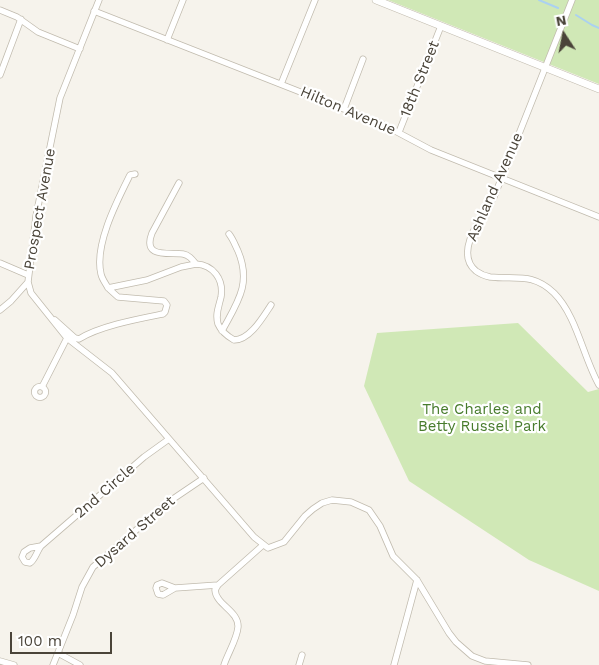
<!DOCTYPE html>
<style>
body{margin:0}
#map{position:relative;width:599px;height:665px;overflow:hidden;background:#f6f3ec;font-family:"Work Sans",sans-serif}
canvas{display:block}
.north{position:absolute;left:539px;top:10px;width:50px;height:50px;-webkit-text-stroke:4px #fff;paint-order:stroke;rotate:349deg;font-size:14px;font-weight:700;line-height:20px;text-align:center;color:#4a4439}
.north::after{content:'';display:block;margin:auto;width:18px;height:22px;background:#4a4439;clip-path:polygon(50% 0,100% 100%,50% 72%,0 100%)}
.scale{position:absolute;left:10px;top:632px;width:102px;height:22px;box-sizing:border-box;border:2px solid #4a4439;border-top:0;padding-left:6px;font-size:15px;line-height:18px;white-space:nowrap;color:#4a4439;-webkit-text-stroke:4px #fff;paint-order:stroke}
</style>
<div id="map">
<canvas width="599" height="665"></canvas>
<div class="north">N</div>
<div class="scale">100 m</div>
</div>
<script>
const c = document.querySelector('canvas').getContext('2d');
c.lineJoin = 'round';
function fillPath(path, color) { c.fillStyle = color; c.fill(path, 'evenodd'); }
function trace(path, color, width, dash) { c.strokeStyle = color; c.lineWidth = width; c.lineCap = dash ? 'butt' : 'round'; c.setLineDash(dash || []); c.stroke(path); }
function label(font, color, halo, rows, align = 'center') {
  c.font = font + ' "Work Sans",sans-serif'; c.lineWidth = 4.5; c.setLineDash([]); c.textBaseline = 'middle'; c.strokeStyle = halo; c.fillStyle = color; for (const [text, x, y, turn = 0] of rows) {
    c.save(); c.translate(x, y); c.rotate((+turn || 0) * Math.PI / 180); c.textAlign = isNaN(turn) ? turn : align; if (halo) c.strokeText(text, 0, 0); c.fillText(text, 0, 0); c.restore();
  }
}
fillPath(new Path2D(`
 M388,0H599V84Z
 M518,323L588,392L599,389V591L529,560L409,481L364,386L377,333Z`), '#d0e8b6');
trace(new Path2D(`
 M539,0L558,8
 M576,15L592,25L599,28`), '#abd1f0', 2);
const minor = new Path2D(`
 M99,0L60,98L36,216L28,282L31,293L67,338L112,373L254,537L268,548L284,542L305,516L313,509L322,503L332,500L351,502L369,510L380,526L393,556L417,580L449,633L456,642L472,656L485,661L528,665
 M572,0L494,197C483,215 453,252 476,271C480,274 485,276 490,277C515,280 532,272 554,293C577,316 583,357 599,385
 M0,10L17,17L38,32L80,49
 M94,11L382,124L431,150L599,217
 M167,40L183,0
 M0,75L21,19
 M281,84L315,0
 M344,109L363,59
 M399,132L441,26
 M135,174L130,175C117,201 94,245 101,274C102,279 106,284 108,288L147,280L181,267L196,264
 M179,183L152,233C142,259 169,252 183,254C189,255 192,259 196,264C213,265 224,279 221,297C219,306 215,314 218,324C221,331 227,336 234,340C250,340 263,317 271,305
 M0,263L28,275
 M0,310L11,301L28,282
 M55,320L75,338L79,339C100,326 138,319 163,314L165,312L167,305L164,301L118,297L108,288
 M222,331C237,303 252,284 238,251C235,245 233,239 229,234
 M34.5 392a5.5 5.5 0 1 1 11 0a5.5 5.5 0 1 1-11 0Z
 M42,387L67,338
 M41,546L144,457L169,439
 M41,546C37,551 35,560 30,563L25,562L22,557L24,552L30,548Z
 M162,583L175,588L163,595L158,594L156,588L157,585Z
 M175,588L218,585
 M58,653L80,665
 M0,661L14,665
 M53,665L73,615L82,587L93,567L170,501L204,478
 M224,665C228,653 237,639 238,627C239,611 216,605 215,590L218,585L263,545
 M299,665L302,655
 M394,665L417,580`);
const tertiary = new Path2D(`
 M376,0L599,89`);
trace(minor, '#c1bbae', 7);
trace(tertiary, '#c1bbae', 8);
trace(minor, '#fff', 5.5);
trace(tertiary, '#fff', 7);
label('15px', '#4a4439', '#fff', [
 ["18th Street",420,79,-68],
 ["Hilton Avenue",348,111,23],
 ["Ashland Avenue",495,187,-66],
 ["Prospect Avenue",40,209,-80],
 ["2nd Circle",105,491,-41],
 ["Dysard Street",135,532,-41]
]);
label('15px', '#487c2d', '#fff', [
 ["The Charles and",482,410],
 ["Betty Russel Park",482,427]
]);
</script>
